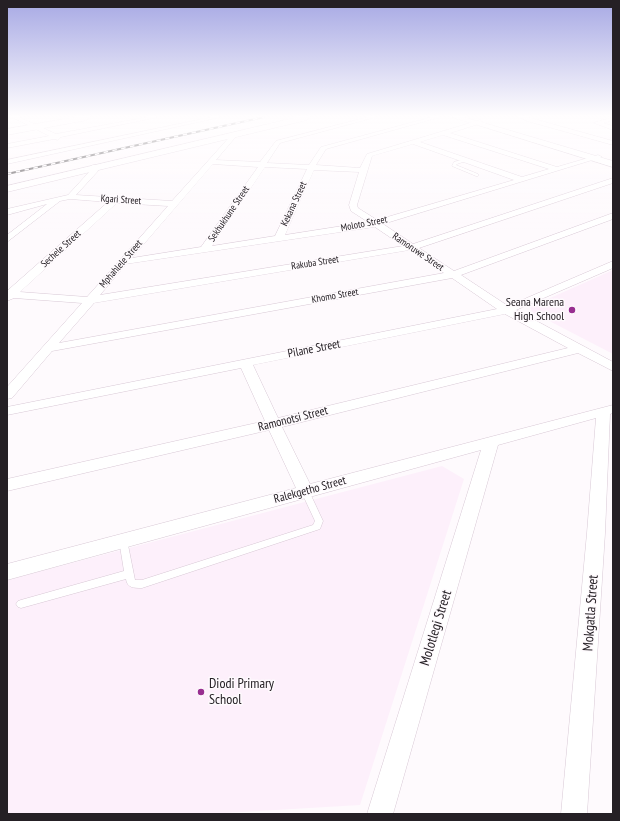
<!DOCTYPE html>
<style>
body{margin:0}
#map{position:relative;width:620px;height:821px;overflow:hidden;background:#fefafd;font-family:"PT Sans Narrow",sans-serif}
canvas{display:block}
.frame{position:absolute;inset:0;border:8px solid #252025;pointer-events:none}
</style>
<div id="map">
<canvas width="620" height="821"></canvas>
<div class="frame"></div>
</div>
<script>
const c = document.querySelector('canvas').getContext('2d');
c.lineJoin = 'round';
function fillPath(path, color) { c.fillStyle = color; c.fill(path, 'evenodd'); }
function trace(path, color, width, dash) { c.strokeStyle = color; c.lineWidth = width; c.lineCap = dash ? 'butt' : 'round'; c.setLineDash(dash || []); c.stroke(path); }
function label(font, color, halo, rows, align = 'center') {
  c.font = font + ' "PT Sans Narrow",sans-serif'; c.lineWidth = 3; c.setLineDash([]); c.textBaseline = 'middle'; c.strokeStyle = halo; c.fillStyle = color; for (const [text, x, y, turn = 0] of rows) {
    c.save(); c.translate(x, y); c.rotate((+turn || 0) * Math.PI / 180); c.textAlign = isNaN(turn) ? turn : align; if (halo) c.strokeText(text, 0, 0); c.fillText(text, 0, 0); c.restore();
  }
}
fillPath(new Path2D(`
 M613,270V354L532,312L530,307Z
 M442,466L464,479L360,805L208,814H7V580Z`), '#fdf0fb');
const lane = new Path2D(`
 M7,117L11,118L10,119L7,118Z
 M465,159L466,161L457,164L456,165L478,174V176H476L452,166L454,162Z
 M305,488L308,489L309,491L323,521L320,529L142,588C134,588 127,588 126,579L21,608L18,607L16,604L18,601L21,600L124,571L119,540L120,538L123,537L126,538L127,540L135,580H142L313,525L315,521L301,491L302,489Z`);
const street = new Path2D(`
 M12,117H19L56,134L148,117H158L61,137L58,140L54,139L7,148V144L49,136Z
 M212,117H221L7,164V160Z
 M368,117H376L280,143L267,163L309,165L321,147L432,117H440L326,149L316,165L360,168L367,154L480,120L483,122L482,123L450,133L557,167L598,155L602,157L383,224L413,244L613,178V183L419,248L454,271L613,213V219L461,275L508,306L613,261V268L516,310L613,362V371L578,353L282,427L310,484L613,405V413L610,414L605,533L587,814H561L587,533L596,418L498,445L393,814H367L481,450L7,580V564L296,488L269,430L7,491V479L265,421L241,368L7,415V407L497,309L452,278L52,351L12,398L7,399V387L82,303L14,298L7,301V291L108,202L70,199L60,201L7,242V235L47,204L7,215V209L68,195L90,171L89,167L93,165H96L98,171L76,195L172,201L234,132L239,133L216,160L260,162L276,141ZM443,135L549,169L522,177L420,142ZM413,144L514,180L377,220L358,208L357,205L372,156ZM213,164L258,167L201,247L132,258ZM265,167L307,169L275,236L212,246ZM314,170L359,172L349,205L351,211L368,222L285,235ZM117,203L168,206L87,297L20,292ZM375,227L403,246L100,295L126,264ZM410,250L444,273L59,343L94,303ZM505,314L568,348L278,418L253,365Z
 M520,117H527L613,141V145L527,121Z
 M613,117V120L603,123L613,126V130L594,123Z`);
const secondary = new Path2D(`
 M76,117H91L87,120L7,135V129Z
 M298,117H311L307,120L7,192V186Z
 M452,117H464L613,161V167Z`);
trace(lane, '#d8c8d5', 1);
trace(street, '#d8c8d5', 1);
trace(secondary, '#d8c8d5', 1);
fillPath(lane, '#fff');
fillPath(street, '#fff');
fillPath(secondary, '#fff');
const rail = new Path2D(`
 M7,174L264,117`);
trace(rail, '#4c474b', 2);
trace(rail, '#fefafd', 1.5, [4.5]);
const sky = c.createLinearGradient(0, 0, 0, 232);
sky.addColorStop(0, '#a7a9e4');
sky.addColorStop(0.5, '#fffdfe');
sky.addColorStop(1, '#fffdfe00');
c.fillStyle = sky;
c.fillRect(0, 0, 620, 232);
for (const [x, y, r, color] of [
 [572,310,4,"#982e90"],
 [201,692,4,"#982e90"]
]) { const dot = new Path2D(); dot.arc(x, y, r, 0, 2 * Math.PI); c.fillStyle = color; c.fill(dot); trace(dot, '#fefafd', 1.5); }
label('10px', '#252025', '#fefafd', [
 ["Kgari Street",121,200,4],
 ["Kekana Street",294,204,-65],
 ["Sekhukhune Street",229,214,-56],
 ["Moloto Street",364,224,-11],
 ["Sechele Street",61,249,-42],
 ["Ramoruwe Street",418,252,34],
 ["Rakuba Street",315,263,-9],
 ["Mphahlele Street",121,264,-49],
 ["Khomo Street",335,296,-10]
]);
label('12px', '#252025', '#fefafd', [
 ["Seana Marena",564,303],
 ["High School",564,317]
], 'right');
label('12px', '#252025', '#fefafd', [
 ["Pilane Street",314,349,-11],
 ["Ramonotsi Street",293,419,-14],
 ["Ralekgetho Street",310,490,-15]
]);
label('14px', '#252025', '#fefafd', [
 ["Mokgatla Street",591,613,-86],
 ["Molotlegi Street",436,628,-73]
]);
label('14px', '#252025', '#fefafd', [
 ["Diodi Primary",209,684],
 ["School",209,700]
], 'left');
</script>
